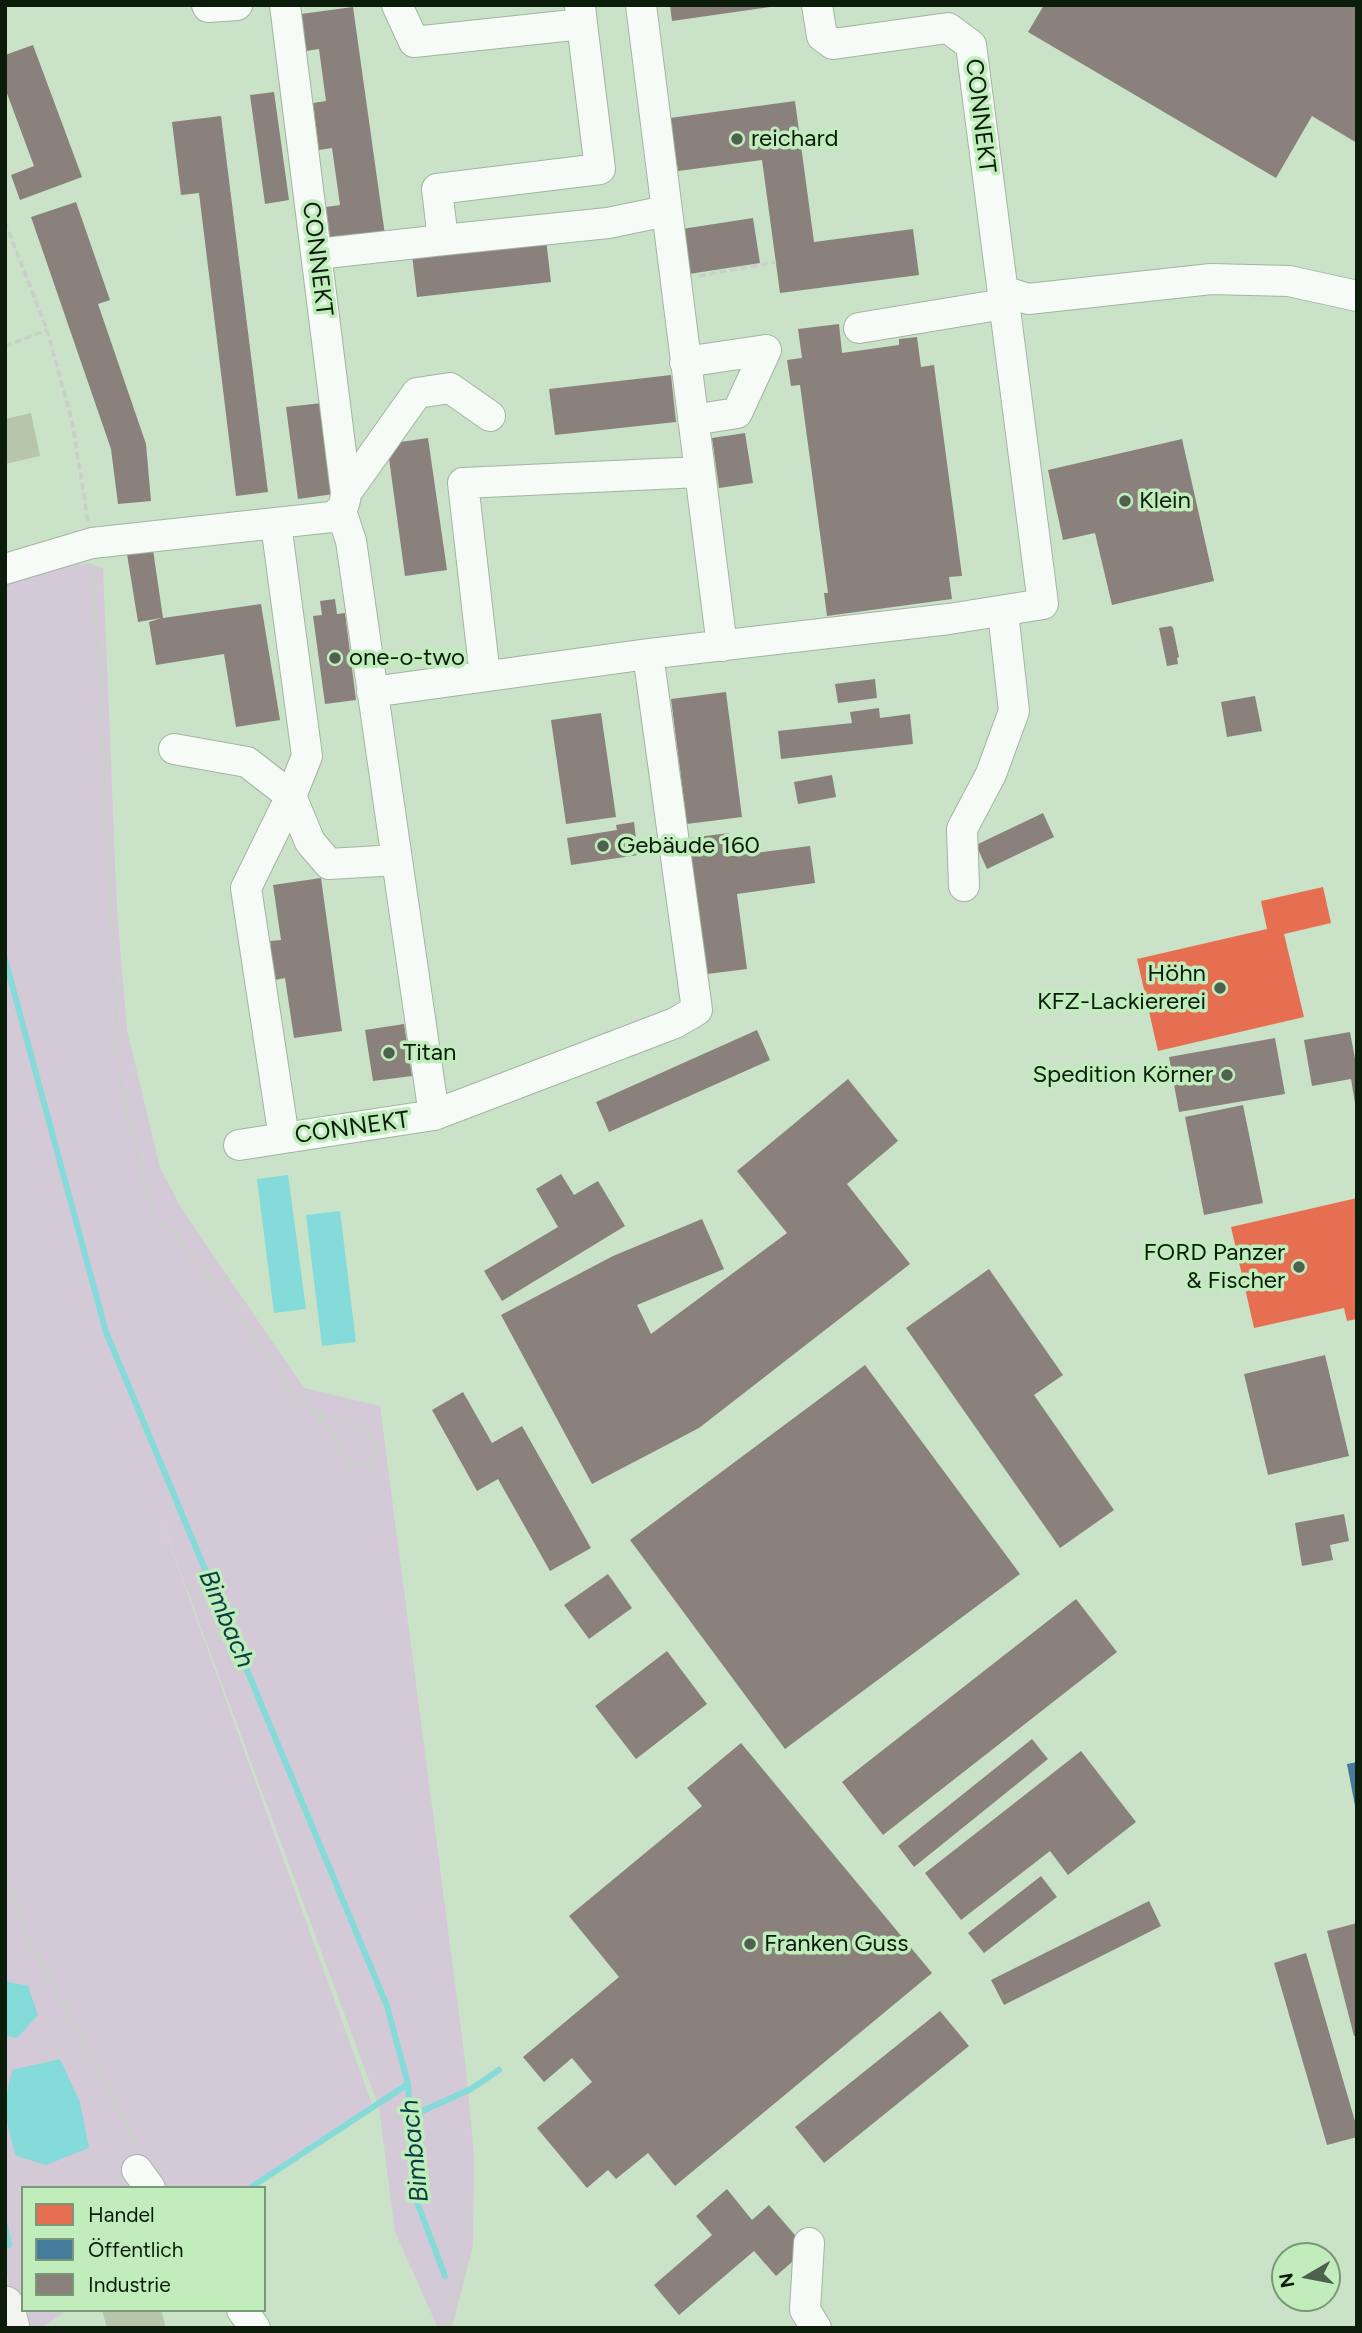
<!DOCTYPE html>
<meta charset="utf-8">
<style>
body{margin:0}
#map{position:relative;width:1362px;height:2333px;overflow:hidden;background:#cae2c8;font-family:Figtree,sans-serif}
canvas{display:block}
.frame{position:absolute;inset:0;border:7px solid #0c1c0b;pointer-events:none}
.legend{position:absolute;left:21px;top:2186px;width:245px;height:126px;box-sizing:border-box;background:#c1edbd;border:2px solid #799976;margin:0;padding:9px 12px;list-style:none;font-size:21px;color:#0c1c0b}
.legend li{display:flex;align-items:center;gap:14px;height:35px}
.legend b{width:35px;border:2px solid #799976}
.north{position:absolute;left:1271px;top:2242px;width:70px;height:70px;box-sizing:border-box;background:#c1edbd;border:2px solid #799976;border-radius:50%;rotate:260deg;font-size:19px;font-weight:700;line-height:28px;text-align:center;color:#0c1c0b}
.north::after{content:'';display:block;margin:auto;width:24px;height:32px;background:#4e614d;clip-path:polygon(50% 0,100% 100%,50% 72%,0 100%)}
</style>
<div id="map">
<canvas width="1362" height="2333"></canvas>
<div class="frame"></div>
<ul class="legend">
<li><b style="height:19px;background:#e76f51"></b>Handel</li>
<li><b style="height:19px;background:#457b9d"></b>Öffentlich</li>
<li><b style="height:19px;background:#8a817c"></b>Industrie</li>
</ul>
<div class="north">N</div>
</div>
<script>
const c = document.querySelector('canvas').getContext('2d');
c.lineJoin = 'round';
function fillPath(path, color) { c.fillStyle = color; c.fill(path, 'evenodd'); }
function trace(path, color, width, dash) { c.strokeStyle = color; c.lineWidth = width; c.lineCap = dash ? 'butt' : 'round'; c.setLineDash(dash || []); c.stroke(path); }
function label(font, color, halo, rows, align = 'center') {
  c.font = font + ' Figtree,sans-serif'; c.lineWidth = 7; c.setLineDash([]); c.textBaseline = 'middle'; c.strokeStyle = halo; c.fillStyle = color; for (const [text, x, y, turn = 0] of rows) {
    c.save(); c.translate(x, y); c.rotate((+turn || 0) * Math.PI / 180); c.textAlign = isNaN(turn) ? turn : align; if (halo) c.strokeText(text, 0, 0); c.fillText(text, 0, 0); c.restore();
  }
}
fillPath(new Path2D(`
 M88,563L103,569L117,910L127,1030L160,1168L183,1211L304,1388L380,1406L465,2061L474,2155L473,2245L452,2328H438L395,2232L379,2107L150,1490L373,2107L251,2188H23V2310H68L41,2328H18L5,2265V581L62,567Z`), '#d4c9d6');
fillPath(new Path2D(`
 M288,1175L306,1309L274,1313L257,1179Z
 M340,1211L356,1342L322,1346L306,1215Z
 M5,1981L28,1986L38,2015L17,2038L5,2036Z
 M60,2059L80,2102L89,2148L46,2165L16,2156C5,2119 3,2107 12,2070Z`), '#85dbda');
fillPath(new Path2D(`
 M1323,887L1331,923L1284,934L1304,1017L1158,1051L1137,959L1267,929L1261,901Z
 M1357,1198V1319L1347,1321L1344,1308L1254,1328L1231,1227Z`), '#e76f51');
fillPath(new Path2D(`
 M1357,1762V1806H1355L1347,1764Z`), '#457b9d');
fillPath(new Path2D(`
 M670,5H770V7L672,21Z
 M1044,5H1357V143L1312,116L1276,178L1028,32Z
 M353,7L385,235L331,243L326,207L340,205L332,148L319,150L313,103L326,101L319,49L306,51L301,14Z
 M33,45L82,177L20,200L11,175L34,166L5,88V55Z
 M274,92L289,200L265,204L250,95Z
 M795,101L814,242L913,229L919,275L780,293L762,160L678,171L670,118Z
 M221,116L268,492L236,496L199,193L181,195L172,122Z
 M76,202L110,300L98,304L146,444L151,501L118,504L111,449L31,217Z
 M753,218L760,263L689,274L682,229Z
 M546,239L551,282L417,297L412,255Z
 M839,324L842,353L899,345V339L917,337L921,367L934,365L962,576L949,577L952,599L827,616L824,593H828L800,385L791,386L787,360L802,358L798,329Z
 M671,375L676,422L555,435L549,389Z
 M322,403L334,494L298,499L286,407Z
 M745,433L753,483L719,488L712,438Z
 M428,438L447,570L405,576L387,444Z
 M1182,439L1214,581L1112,605L1095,533L1063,540L1048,470Z
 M153,550L163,618L261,604L280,720L236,727L224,654L156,665L149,622L161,618L138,622L127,554Z
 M335,599L337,614L345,613L356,700L325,704L313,616L322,615L320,601Z
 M1171,626L1173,628L1179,657L1177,658L1178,664L1167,666L1159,628Z
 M875,679L877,698L838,703L835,684Z
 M726,692L742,817L687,824L671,699Z
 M1255,696L1262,731L1227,737L1221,702Z
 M879,708L880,718L910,714L913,744L781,759L778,731L852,723L850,712Z
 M601,713L616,817L566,824L551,720Z
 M832,775L836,797L798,804L794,782Z
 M1043,813L1054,837L987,869L976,845Z
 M634,822L638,855L571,865L567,838L617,830L616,825Z
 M729,833L731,856L810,846L815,883L737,894L747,969L707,974L697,897H691L686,857L692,856L690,838Z
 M321,878L342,1031L294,1038L285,978L275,980L260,947L271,946L270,941L281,940L273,885Z
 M404,1024L412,1076L373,1081L365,1030Z
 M757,1030L770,1060L609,1132L596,1102Z
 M1350,1032L1357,1069L1355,1103L1351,1079L1312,1086L1304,1040Z
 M1275,1038L1285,1094L1179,1112L1169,1057Z
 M848,1079L898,1141L847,1184L910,1264L699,1428L592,1484L501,1315L613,1256L702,1219L724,1269L637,1305L651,1334L787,1233L737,1171Z
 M1243,1105L1263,1203L1204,1215L1185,1117Z
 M561,1174L574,1195L598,1181L625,1226L502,1301L484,1271L558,1227L536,1189Z
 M989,1269L1063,1375L1034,1395L1114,1510L1060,1548L906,1328Z
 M1325,1355L1349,1456L1268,1475L1244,1374Z
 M865,1365L1020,1574L785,1749L630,1540Z
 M463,1392L492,1443L522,1426L591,1548L550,1571L498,1479L477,1491L432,1410Z
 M1344,1514L1349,1541L1330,1545L1333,1560L1302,1566L1295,1523Z
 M608,1574L632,1608L589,1639L564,1605Z
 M1076,1599L1117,1652L883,1835L842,1782Z
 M667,1651L707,1704L636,1759L595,1706Z
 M1032,1739L1048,1759L914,1867L898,1846Z
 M741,1743L932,1973L675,2186L648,2153L616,2179L608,2170L587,2188L537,2128L592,2082L572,2058L544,2082L523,2057L619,1977L569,1916L702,1806L687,1788Z
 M1081,1751L1136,1822L1068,1875L1050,1851L961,1920L925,1873Z
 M1041,1876L1057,1897L984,1953L968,1933Z
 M1149,1901L1161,1926L1004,2005L991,1980Z
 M1357,1923V2035L1354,2036L1327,1931Z
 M1306,1953L1357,2128V2137L1327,2145L1274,1963Z
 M940,2011L969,2046L824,2163L795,2127Z
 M727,2189L752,2220L769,2205L807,2249L776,2276L754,2251L679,2315L654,2285L712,2235L696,2216Z`), '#8a817c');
trace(new Path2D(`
 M5,959L106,1332L387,2006L408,2084L417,2202L445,2276
 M413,2123L418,2113L471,2089L499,2070
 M250,2188L408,2084
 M5,2225L9,2245`), '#85dbda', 6);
fillPath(new Path2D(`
 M31,413L40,456L5,464V419Z
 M102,2310H161L166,2328H107Z`), '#b7c6ab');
const minor = new Path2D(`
 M207,5L208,7L237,5
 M397,5L414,42L582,24L580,6
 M641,5L722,646
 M443,240L608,223L666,211
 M317,254L443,240L437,189L600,169L582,24
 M1003,291L1028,299L1211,279L1289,281L1357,296
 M859,328L1004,304
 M685,362L766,350
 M693,420L737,413L766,350
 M346,493L417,393L450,388L490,416
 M276,524L307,756L291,796L310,842L329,864L397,860L351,541L341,511
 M5,569L92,543L331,517C342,511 345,506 346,493L285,5
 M485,676L463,483L700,472
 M372,692L648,654L949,619L1043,604L971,45L948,28L833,44L822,36L817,5
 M174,749L247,762L291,796L246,888L284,1138L434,1115L397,860
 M964,886L962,829L991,774L1014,711L1003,612
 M434,1115L675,1023L697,1010L648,654
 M239,1145L284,1138
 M137,2170L150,2188
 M809,2243L805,2310L816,2328
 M242,2310L255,2328`);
const major = new Path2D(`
 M5,2305L11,2328`);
trace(minor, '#a2b5a1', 32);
trace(major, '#b1b6a9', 39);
trace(new Path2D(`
 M5,222L47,330L72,421L88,521
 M699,276L776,262
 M5,346L47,330
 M92,567L102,699L104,791L111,905L118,1068L132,1135L151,1204L158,1219L175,1234L229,1300L291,1391L311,1410L366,1432L375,1441L378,1450L376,1458L367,1465L358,1466L349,1463L327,1427L311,1410
 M5,1875L29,1940L138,2147
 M447,2328L465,2260`), '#c9d0c9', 3.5, [7, 3.5]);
trace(minor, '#f7fbf7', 30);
trace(major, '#f3f3ef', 37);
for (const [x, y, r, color] of [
 [737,139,7,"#4e614d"],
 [1125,501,7,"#4e614d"],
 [335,658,7,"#4e614d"],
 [603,846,7,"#4e614d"],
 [1220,988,7,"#4e614d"],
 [389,1053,7,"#4e614d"],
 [1227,1075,7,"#4e614d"],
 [1299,1267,7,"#4e614d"],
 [750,1944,7,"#4e614d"]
]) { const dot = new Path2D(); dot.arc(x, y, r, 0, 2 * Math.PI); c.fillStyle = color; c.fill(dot); trace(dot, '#c1edbd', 2.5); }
label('24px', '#0c1c0b', '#c1edbd', [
 ["CONNEKT",980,116,83],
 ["CONNEKT",317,259,83],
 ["CONNEKT",352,1128,-8]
]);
label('24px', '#0c1c0b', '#c1edbd', [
 ["reichard",751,139],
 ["Klein",1139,501],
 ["one-o-two",349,658],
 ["Gebäude 160",617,846],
 ["Höhn",1206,974,"right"],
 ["KFZ-Lackiererei",1206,1002,"right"],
 ["Titan",403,1053],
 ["Spedition Körner",1213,1075,"right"],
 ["FORD Panzer",1285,1253,"right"],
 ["& Fischer",1285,1281,"right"],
 ["Franken Guss",764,1944]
], 'left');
label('italic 26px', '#073e42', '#c1edbd', [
 ["Bimbach",226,1619,67],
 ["Bimbach",415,2151,-96]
]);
</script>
